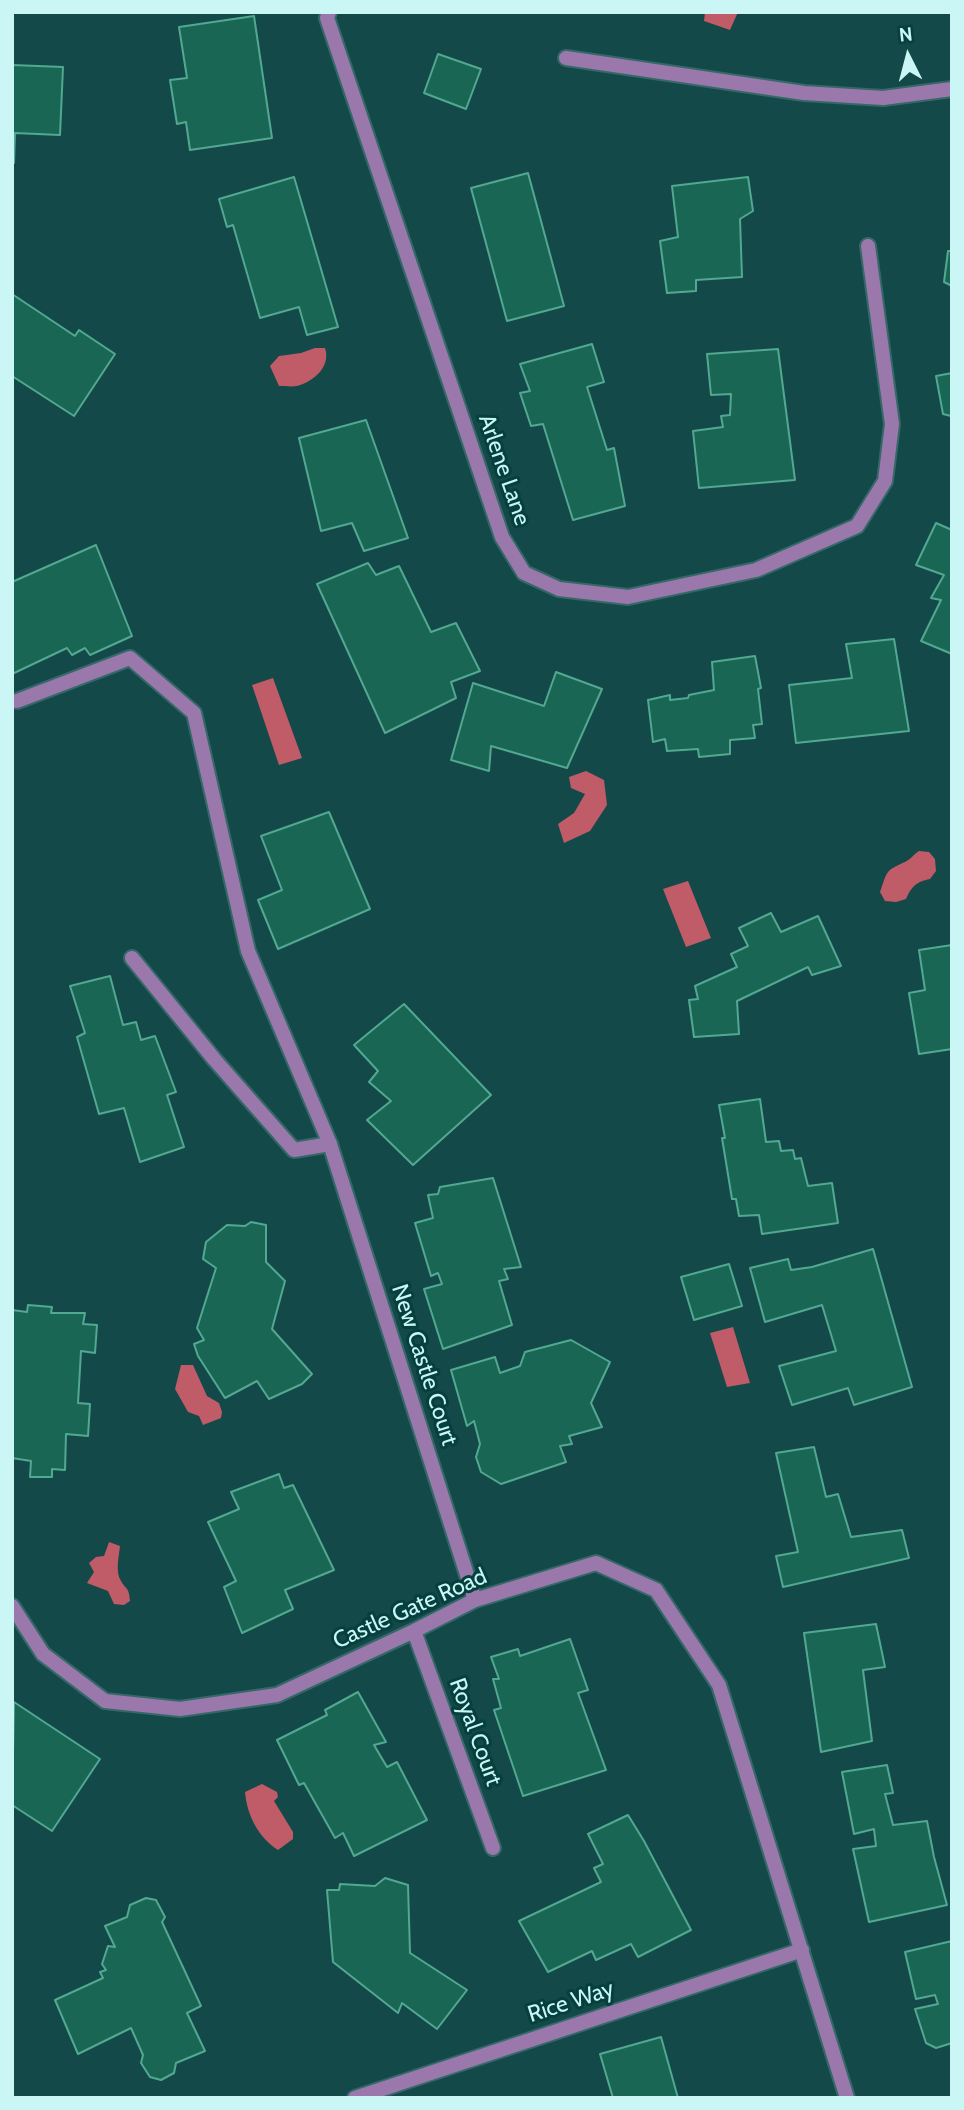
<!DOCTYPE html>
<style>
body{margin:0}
#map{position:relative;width:964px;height:2110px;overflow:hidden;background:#144949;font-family:Cabin,sans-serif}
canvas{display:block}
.frame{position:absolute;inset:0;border:14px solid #caf6f5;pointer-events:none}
.north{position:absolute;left:873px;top:21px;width:70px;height:70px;-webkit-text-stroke:5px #053f3e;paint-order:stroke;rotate:354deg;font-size:19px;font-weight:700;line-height:28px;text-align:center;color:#caf6f5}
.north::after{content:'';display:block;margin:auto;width:24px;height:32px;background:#caf6f5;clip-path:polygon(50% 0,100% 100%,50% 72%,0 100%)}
</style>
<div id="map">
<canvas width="964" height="2110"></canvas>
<div class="frame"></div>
<div class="north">N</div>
</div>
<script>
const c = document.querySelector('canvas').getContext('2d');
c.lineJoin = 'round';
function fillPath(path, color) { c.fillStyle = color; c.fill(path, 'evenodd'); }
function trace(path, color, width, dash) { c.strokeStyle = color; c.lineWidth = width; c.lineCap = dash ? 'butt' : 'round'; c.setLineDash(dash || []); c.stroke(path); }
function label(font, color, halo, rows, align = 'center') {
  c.font = font + ' Cabin,sans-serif'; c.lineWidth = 6; c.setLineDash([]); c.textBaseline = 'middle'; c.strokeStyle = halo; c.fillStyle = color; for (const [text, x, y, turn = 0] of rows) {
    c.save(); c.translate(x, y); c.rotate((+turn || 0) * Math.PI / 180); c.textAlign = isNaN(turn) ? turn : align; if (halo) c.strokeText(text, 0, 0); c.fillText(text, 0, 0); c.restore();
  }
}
fillPath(new Path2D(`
 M705,12H738L730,30L704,21Z
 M315,348H325C331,366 315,381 297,386C292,387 284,386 279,386L270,366L279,356L301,353Z
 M273,678L302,758L279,765L252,685Z
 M586,771L604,780L607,805L590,831L564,843L558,824L574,813L585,794L571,788L569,777Z
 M919,851L929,852L935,859L936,871L930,879C916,882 912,886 906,899L896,902L885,901L880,892C888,870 885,871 905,862C910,860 914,854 919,851Z
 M688,881L711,938L686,947L663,889Z
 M733,1327L750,1383L727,1387L710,1333Z
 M181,1365H193L207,1396L219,1403L222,1412L221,1418L203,1425L199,1416L188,1412L175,1389Z
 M109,1542L120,1546C119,1556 115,1572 121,1581C127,1591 129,1587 130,1601L124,1605L114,1604L108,1591L87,1583L94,1572L89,1563L96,1557L104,1556Z
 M262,1784L277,1792L278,1797L274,1801L293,1832V1839L278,1850C258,1837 247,1815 245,1792Z`), '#c05b68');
const building = new Path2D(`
 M254,16L272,138L190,150L186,122L177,124L170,80L187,78L179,27Z
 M438,54L481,69L466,109L424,93Z
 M12,65L63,67L60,135L15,133L14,163H12Z
 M528,173L564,306L507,321L471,188Z
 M294,177L338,327L307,335L299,307L260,318L233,225L227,227L219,199Z
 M748,177L753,211L740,219L742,277L696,280V291L667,293L660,241L678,237L672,186Z
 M948,251H952V286L944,282Z
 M12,294L75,336L79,330L115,354L74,416L12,376Z
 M592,344L604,382L587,387L607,450L614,448L625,506L573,520L543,424L531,426L520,393L530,391L520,364Z
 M778,349L795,480L699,488L693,431L723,427L721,416L730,415L731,394L711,395L707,354Z
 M952,373V419L951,416L943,414L936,376Z
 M366,420L408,538L364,551L352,523L321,531L299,438Z
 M936,523L952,530V654L921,641L941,600L931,598L944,575L916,565Z
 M96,545L132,636L90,655L85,648L72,655L67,648L12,674V582Z
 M368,563L376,575L399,566L431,632L456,623L480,671L451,682L456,698L385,733L317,584Z
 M894,639L909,731L796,743L789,685L852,678L846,644Z
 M755,656L761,688L758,689L762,724L753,725L755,738L730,740V754L699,757L698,749L667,751L665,739L653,742L648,700L670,695V700L688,698L689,695L714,690L712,662Z
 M556,672L602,689L567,768L491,746L489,771L451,760L473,683L544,706Z
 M329,812L370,909L278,949L258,900L282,890L261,836Z
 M771,913L781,932L818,916L841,966L812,975L808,967L737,1001L739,1034L694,1037L689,1000L698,999L695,986L737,967L731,954L748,946L739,928Z
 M952,945V1049L919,1054L909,993L925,990L919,950Z
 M110,976L123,1025L136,1022L141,1040L155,1036L176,1092L167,1095L184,1147L140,1162L124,1108L99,1114L77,1037L85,1033L70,986Z
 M404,1004L491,1095L413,1165L367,1120L391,1101L369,1082L378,1071L354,1045Z
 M760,1099L766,1142L779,1141L781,1151L793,1150L795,1159L801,1158L808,1186L832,1183L838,1223L762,1234L759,1215L739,1216L736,1199H732L722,1138H725L719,1105Z
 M493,1178L521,1267L504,1269L508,1279L499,1281L512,1325L443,1349L424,1289L442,1284L438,1273L431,1276L415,1223L433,1218L428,1195L438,1194L440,1187Z
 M251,1222L266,1225V1262L285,1281L272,1329L312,1374L302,1384L269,1399L257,1381L225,1398L198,1356L194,1344L204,1340L197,1328L216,1268L203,1259L206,1242L227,1225L245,1226Z
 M873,1249L912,1387L854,1405L848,1388L792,1405L779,1366L836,1351L822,1305L765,1322L750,1268L788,1259L791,1270L812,1267Z
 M729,1264L742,1306L694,1320L681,1277Z
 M28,1305L52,1307L51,1313H85L83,1324L97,1325L95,1353L81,1351L78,1403L90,1404L88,1436L66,1434L65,1470L52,1469V1477H30L31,1461L12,1458V1310L27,1312Z
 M571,1340L610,1362L591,1403L602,1427L569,1436L572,1444L560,1446L566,1462L501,1484L481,1472L476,1457L480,1444L474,1421L467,1426L451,1370L495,1357L500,1373L520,1366L525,1352Z
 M814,1447L826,1497L838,1494L851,1537L902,1530L909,1558L783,1587L776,1556L798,1552L776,1453Z
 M279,1474L284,1488L293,1485L334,1570L285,1590L293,1609L242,1633L224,1587L236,1581L208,1522L239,1509L231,1492Z
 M876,1624L885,1667L863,1670L872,1741L821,1752L804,1633Z
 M570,1639L588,1690L578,1693L606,1770L523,1796L494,1710L501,1708L493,1679H499L491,1657L518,1649L520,1656Z
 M358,1692L386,1742L374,1745L387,1767L397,1762L427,1820L354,1856L343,1833L335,1838L304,1783L299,1785L277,1740L327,1715L325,1710Z
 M14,1702L100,1759L52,1831L12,1805Z
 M887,1765L893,1793L885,1794L893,1825L927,1821L934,1857L947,1905L869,1922L853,1849L876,1846L874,1829L854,1834L842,1772Z
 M628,1815L644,1841L691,1930L638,1957L631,1944L596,1960L592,1951L548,1972L519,1921L601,1882L594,1868L603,1864L588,1834Z
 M385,1878L408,1885L410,1953L467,1990L437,2029L402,2003L398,2013L333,1962L327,1890H339L340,1884L375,1886Z
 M146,1898L156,1900L165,1917L162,1922L201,2006L187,2013L205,2051L176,2063L174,2073L161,2080L150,2077L141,2063L143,2055L131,2028L78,2054L55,2000L103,1978L100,1972L106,1970L102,1964L108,1946L115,1947L105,1926L127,1917L130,1905Z
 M952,1941V2043L936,2048L926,2043L915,2009L938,2004L935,1995L916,1999L905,1952Z
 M661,2037L678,2098H613L600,2054Z`);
fillPath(building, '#196655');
trace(building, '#52a891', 2);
const lane = new Path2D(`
 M566,58L804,93L883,98
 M17,701L130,658L194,713L248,951L330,1144L294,1150L214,1059L132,958`);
const street = new Path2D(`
 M329,12L327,18L502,537L524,573L559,589L628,597L756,570L857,526L885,481L892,424L868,246
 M883,98L952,89
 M330,1144L475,1600
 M12,1606L43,1654L105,1701L180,1709L277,1695L414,1631L475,1600L596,1563L656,1590L719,1685L847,2098
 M414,1631L493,1848
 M355,2098L802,1950`);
trace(lane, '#356868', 18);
trace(street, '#356868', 18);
trace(lane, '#9b78ac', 14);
trace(street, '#9b78ac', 14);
label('23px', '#caf6f5', '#053f3e', [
 ["Arlene Lane",504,470,71],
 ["New Castle Court",424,1365,72],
 ["Castle Gate Road",410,1609,-24],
 ["Royal Court",475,1732,70],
 ["Rice Way",571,2002,-18]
]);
</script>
